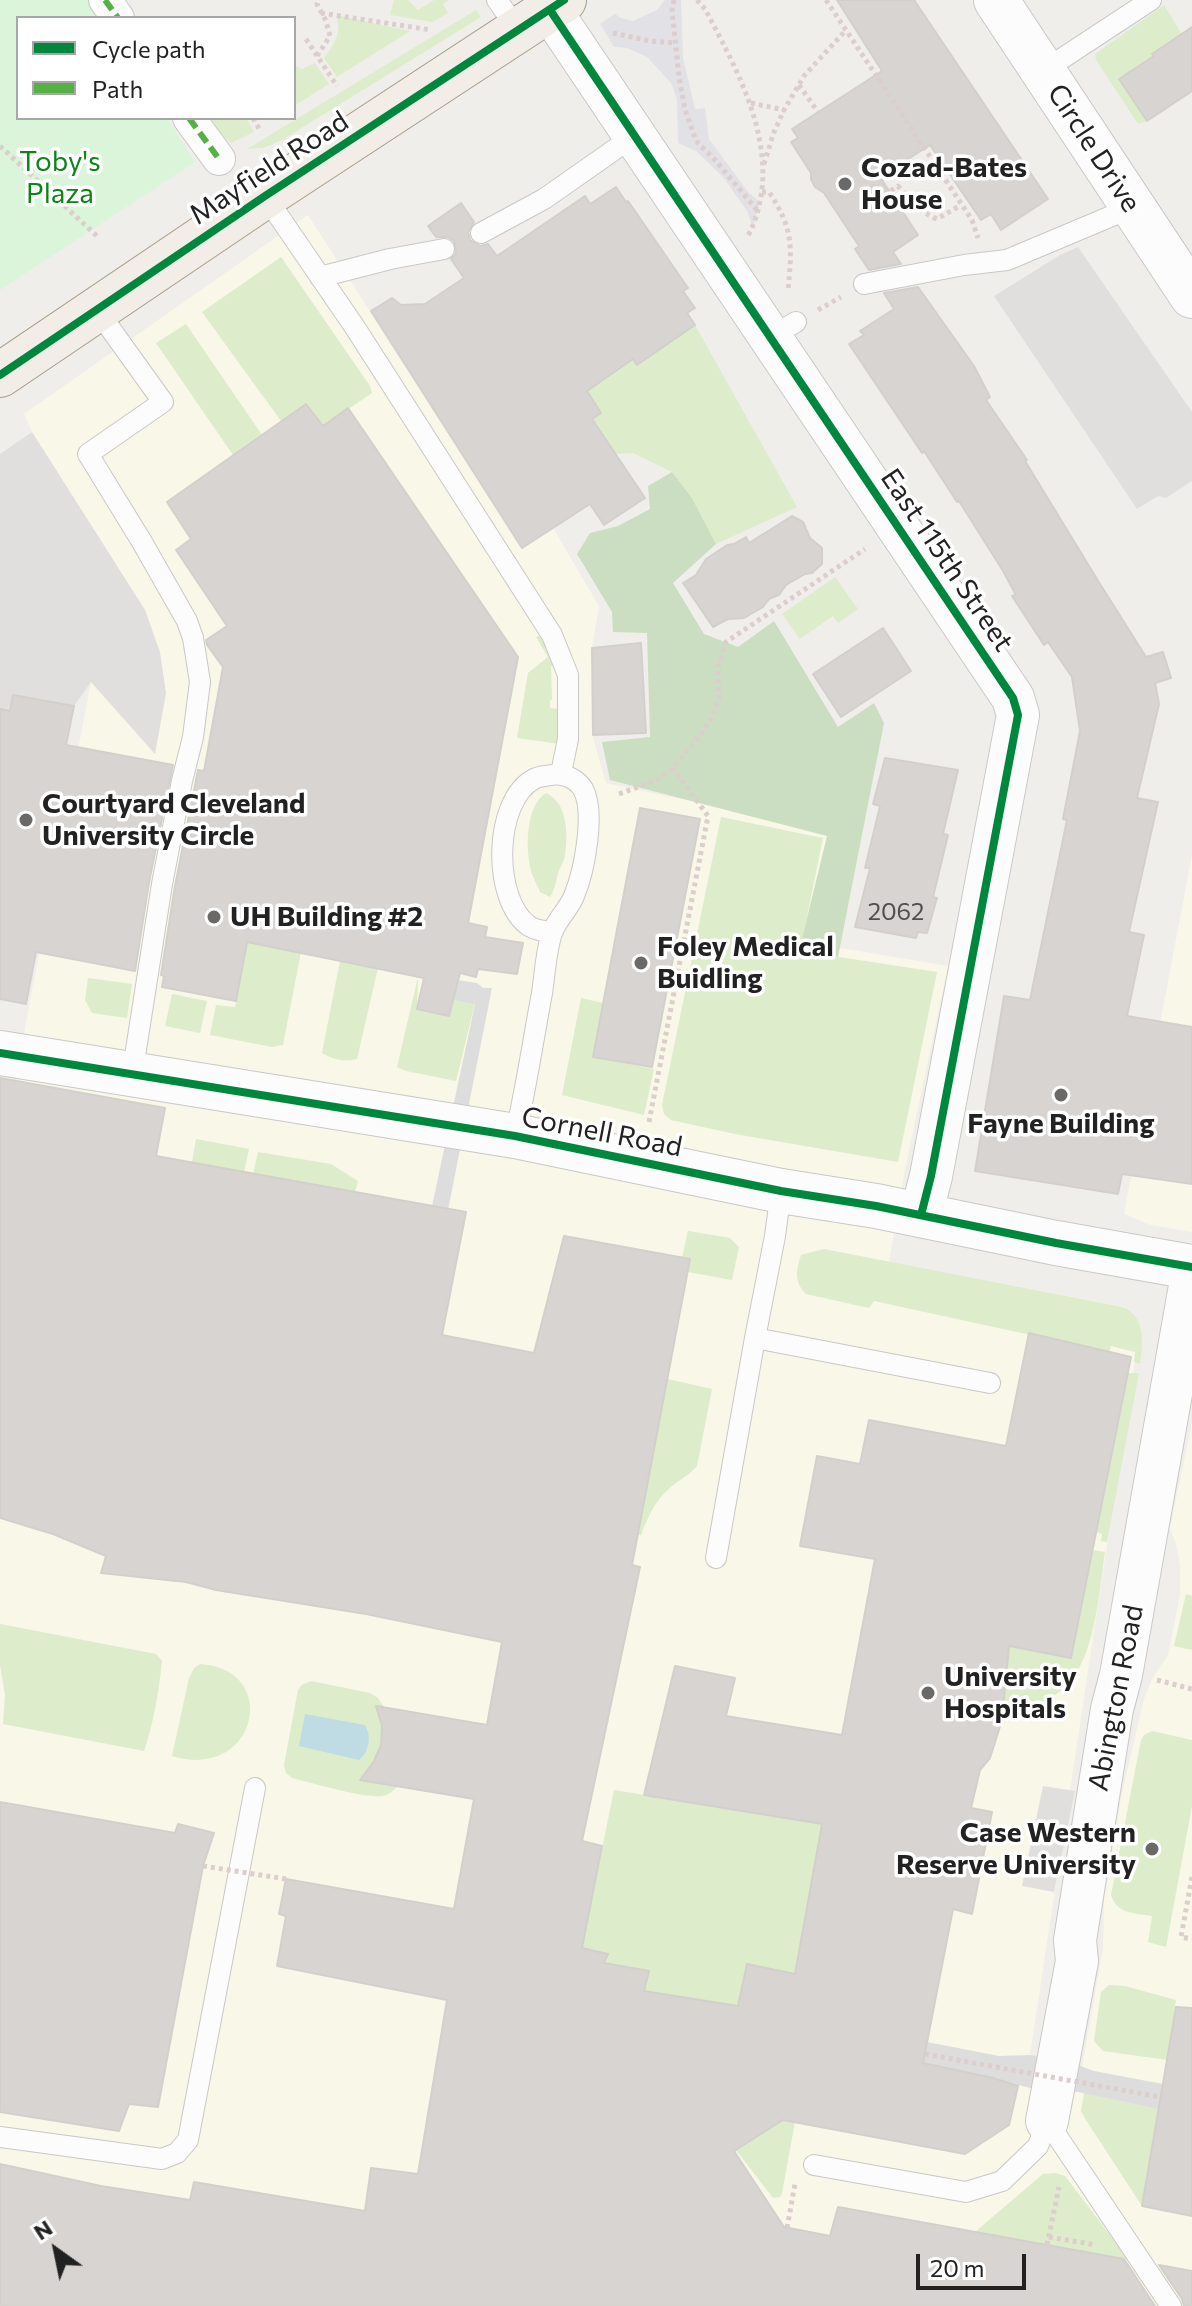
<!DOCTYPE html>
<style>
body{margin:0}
#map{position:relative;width:1192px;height:2306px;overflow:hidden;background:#f0eeeb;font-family:Commissioner,sans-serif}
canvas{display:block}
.legend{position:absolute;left:16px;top:16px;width:280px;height:104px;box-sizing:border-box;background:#fff;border:2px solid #a7a7a7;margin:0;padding:10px 14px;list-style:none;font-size:24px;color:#222}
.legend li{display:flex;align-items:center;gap:16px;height:40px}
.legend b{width:40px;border:2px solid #a7a7a7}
.north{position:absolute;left:16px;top:2210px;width:80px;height:80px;-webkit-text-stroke:6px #fff;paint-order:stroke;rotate:327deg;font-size:22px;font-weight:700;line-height:32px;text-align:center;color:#222}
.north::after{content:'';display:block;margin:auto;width:28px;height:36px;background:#222;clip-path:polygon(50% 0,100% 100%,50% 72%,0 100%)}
.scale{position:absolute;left:916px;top:2254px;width:110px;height:36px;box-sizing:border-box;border:4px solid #222;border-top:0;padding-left:10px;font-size:24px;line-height:28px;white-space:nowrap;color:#222;-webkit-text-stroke:6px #fff;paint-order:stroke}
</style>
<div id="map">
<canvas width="1192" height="2306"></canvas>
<ul class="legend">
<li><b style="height:10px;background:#00873e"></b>Cycle path</li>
<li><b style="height:10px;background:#55b145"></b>Path</li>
</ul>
<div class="north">N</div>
<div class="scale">20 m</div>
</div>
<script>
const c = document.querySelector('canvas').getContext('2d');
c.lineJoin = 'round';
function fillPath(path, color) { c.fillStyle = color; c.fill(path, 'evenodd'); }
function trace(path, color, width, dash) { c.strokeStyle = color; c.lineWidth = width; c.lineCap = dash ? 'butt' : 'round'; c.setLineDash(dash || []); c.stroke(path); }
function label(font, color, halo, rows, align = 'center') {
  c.font = font + ' Commissioner,sans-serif'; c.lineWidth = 7; c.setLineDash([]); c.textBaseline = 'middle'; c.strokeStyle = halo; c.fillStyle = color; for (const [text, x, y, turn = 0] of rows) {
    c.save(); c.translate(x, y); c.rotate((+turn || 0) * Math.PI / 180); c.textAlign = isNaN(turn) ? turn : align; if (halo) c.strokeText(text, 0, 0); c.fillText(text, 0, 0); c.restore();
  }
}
fillPath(new Path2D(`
 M308,215L522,548L553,528L599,606L592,648L593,738L606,783L709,805L827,836L811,943L948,966L905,1170L889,1262L1125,1307L1140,1327L1030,2055L1082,2067L1103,1949L1104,1900L1121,1798L1144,1699L1152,1679L1168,1655L1180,1595V1565L1177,1547L1170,1528L1192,1423V2306H0V1077L18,1080L26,1022L91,682L154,753L166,693L145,610L32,432L24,414Z
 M1192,855V1232L1151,1225L1124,1214Z`), '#f8f7e8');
fillPath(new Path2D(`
 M394,0H408L418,10L434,0H449L443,4L448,13L433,22L390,15Z
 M1164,5L1182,34L1152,53L1154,56L1119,79L1147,121L1138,124L1096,60L1095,54Z
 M476,10L481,17L282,140L263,148L247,149Z
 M336,15L410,31L337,77L324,58C335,44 342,32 336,15Z
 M315,63L329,84L294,106V65L302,69Z
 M210,118H246L254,132L231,143L221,134Z
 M281,257L370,386L372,393L323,426L306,404L281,421L202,312Z
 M186,324L262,435L233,455L156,343Z
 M695,325L797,507L716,544L692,498L672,472L633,453L616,454L592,419L601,413L587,391L633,359L638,365Z
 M835,577L858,609L838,623L833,616L800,639L782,614Z
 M541,635L558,666H551L552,700H550V708L559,709L560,744L517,738L528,673L548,657L536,637Z
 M546,793C568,803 568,835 565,855C564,862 560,867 558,873C556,882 555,889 550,897L540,892C538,886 534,880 532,874C525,852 525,806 546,793Z
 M721,817L823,838L800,951L937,972L898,1162L735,1134L671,1120L664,1114L662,1105Z
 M265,846L301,952L283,1045L272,1047L210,1035L216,1005L235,1007Z
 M340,961L378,968L357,1059C344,1062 334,1060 322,1053Z
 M418,977L417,1009L449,1016L453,1000L475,1003L456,1081L406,1071L397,1067Z
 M88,978L132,984L127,1018L92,1013L85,1000Z
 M172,994L207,1001L200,1033L165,1026Z
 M581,998L603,1003L593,1057L654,1069L644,1115L562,1095Z
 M196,1139L249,1149L244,1172L192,1162Z
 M258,1152L331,1164L358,1181L355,1192L253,1174Z
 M688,1231L730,1238L739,1247L732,1280L688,1272L690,1259L682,1258Z
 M824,1249L1123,1307C1146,1317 1143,1344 1140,1364L1134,1362L1135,1352L1111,1346L1109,1352L874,1301L869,1308L806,1294C794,1282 796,1270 801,1255Z
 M1127,1373H1139L1107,1542L1101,1541L1102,1534L1095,1532Z
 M667,1379L712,1389L697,1466C691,1473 685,1477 677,1482C658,1496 649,1513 641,1535H638Z
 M1092,1550L1105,1552C1099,1592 1095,1661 1064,1688C1052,1699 1035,1705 1022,1715L1016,1706L1004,1711L1008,1646L1071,1657Z
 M1186,1594L1192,1596V1650L1174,1646Z
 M0,1624L156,1654L162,1661C159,1690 154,1722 144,1751L3,1724L5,1695L0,1665Z
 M200,1664C282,1669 257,1782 172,1756L189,1678L194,1668Z
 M311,1681L370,1693L378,1698L384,1707H377C386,1739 381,1753 361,1780L398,1786C393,1791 389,1795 382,1796C362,1798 313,1783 292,1778L286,1773L284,1765L298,1690L302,1685Z
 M1152,1731L1192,1740V1806L1166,1947L1148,1942L1152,1916C1134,1913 1117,1914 1111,1895L1141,1740L1144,1735Z
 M614,1790L822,1824L795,1974L747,1964L738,2006L644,1991L648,1971L604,1963L608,1954L582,1948Z
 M1109,1985L1125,1986L1176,2000L1167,2060L1103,2051L1094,2041L1101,1992Z
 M1084,2093L1158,2109L1142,2206L1086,2120L1081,2111Z
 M797,2111L782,2193L780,2197L773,2198L736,2150Z
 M1056,2173L1065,2176L1129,2260L975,2232L1043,2174Z`), '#ddeccb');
fillPath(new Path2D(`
 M672,472L692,498L716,544L673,583L704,634L738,647L774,621L838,727L874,703L884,723L838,957L799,951L827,836L610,780L602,742L650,737L647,633L613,632L612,612L577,554L590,533L618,526L650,509L648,486Z`), '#cbdec1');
fillPath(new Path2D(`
 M0,0H89L101,18H18V118H167L195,162L0,290Z`), '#daf5da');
fillPath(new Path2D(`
 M1078,247L1192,412V481L1166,498L1158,496L1137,509L994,296L1060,255Z
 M32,432L145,610L160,652L166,693L155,754L91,682L74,706L13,695L10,711L0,709V454Z
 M1043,1786L1075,1791L1054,1892L1022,1886Z`), '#e0dfde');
fillPath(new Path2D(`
 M665,0H681L683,58L695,109L705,108L709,139L748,192L760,202L753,227L747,211L723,177L696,151L678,143L677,99L671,83L647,57L627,48L614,47L600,24L615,14L621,18L633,21L657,10Z`), '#e2e1e5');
fillPath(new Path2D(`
 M305,1714L365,1725C372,1737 369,1751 359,1760L299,1746Z`), '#bfdbe3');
fillPath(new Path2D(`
 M458,980L477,983L483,988H492L448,1210L432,1206L475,1004L453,1000Z
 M927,2042L999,2056L1030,2055L1050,2058L1070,2062L1094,2071L1163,2084L1158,2109L1078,2092L1044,2091L923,2063Z`), '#dedddd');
const building = new Path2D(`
 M837,0H914L1048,199L1001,230L991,214L981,220L930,145L880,177L918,235L893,252L901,264L869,270L855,249L859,246L824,193L815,187L811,179V173L791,142L798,138L792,129L882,71Z
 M1192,27V91L1147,121L1119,79L1154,56L1152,54Z
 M616,187L626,202L628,201L688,288L683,291L695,308L687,313L695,325L637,365L633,359L587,391L601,413L592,419L645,498L604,525L590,504L522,548L371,311L392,298L401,305L425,304L464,278L451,259L456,253L454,241L448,237H436L428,226L461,203L474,222L468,232L470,240L480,246L488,244L497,256L585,196L590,204Z
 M918,287L974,366L990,397L986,400L1027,460L1025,461L1100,584L1146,657L1163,652L1171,678L1155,683L1159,704L1137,798L1158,802L1129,932L1144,935L1127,1016L1192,1027V1184L1122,1174L1118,1194L975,1171L1004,996L1030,1000L1067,820L1063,819L1080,731L1072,677L1048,642L1044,645L1012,596L1016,595L1003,571L959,501L957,502L924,451L922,453L849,344L864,335L860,331L894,309L884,293Z
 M306,404L323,426L348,408L518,657L468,923L487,927L485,937L523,943L517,974L478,969L476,977L460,973L449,1016L417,1009L424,978L247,942L236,1001L162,987L164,976L161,975L175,886L198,770L204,771L223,667L207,645L206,640L227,626L176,550L191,539L167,502Z
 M792,516L803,522L810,538L822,548V564L812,573L805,574L786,585L779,595L769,599L763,607L744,618L728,619L713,627L683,583L696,575L706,559L727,545L734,544L746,537L749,543Z
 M883,628L911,671L841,717L813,674Z
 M641,643L646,733L593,735L592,648Z
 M13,695L74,706L66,745L173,765L149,882L135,971L36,952L26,1004L0,999V709L10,711Z
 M885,758L958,770L943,834L948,835L933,897L937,898L927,933L918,932L916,938L855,927L870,868H865L880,806L873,804Z
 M640,808L700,819L652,1067L593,1057Z
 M0,1078L165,1108L156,1156L466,1212L442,1335L534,1353L564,1236L690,1259L632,1565L640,1567L582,1841L602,1846L582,1948L608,1954L604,1963L649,1971L644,1991L738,2006L747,1964L795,1974L822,1824L644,1795L675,1666L735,1678L726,1716L842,1735L875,1559L800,1546L817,1456L860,1464L869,1420L1006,1446L1029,1333L1131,1357L1071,1658L1009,1646L1002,1720L990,1758L980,1770L971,1808L992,1812L972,1914L953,1909L923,2063L993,2078L1018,2086L1009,2125L965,2154L783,2120L734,2151L784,2227L830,2236L838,2207L1124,2259L1155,2306H0V2164L101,2186L190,2200L194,2182L365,2211L371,2168L418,2174L447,2000L277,1966L286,1916L279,1914L286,1879L454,1909L474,1799L360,1780L374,1761L381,1745L382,1726L376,1706L487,1725L502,1642L366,1614L216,1590L186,1582L101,1573L106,1556L53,1534L0,1518Z
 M0,1802L175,1833L178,1824L214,1833L203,1866L158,2107L129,2104L119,2131L0,2112Z
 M1176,2007L1192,2008V2216L1142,2206Z
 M1159,2265L1192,2271V2306H1184L1182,2299Z`);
fillPath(building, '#d7d4d2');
trace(building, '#d3d0cc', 2);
const service = new Path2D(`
 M497,0L518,30
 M1043,71L1151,0
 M265,196L356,329L552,635L568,675V739L561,773
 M481,233L544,199L634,136
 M320,277L390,259L444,249
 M864,284L964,265L1007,260L1133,207
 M97,310L163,402L88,454L142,542L187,621L193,638L200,682L193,737L182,781L162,884L132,1075
 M770,337L796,322
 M515,1136C526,1089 533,1041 542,993C545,973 546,951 552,933C557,919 569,909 574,896C584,872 596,813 583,789C576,778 563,773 552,775C546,776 539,776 534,779C493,801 492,900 529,926C537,931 544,931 553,931
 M755,1338L990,1383
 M716,1558L755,1338L775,1236L781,1191
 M1047,2121L1171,2306
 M0,2137L162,2159L177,2153L188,2140L255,1788
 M814,2165L966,2192L1002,2181L1038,2146L1047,2121`);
const pedestrian = new Path2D(`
 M105,0L118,18
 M189,118L219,159`);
const minor = new Path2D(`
 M550,10L1013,698L1018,715L931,1176L921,1215
 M1047,2121L1077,1961L1075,1940L1112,1709L1121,1675L1192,1275`);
const tertiary = new Path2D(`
 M996,0L1192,296
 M0,1053L515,1136L781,1191L876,1206L1056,1243L1192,1267`);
const primary = new Path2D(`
 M0,375L265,196L564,0`);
trace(service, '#c9c8c7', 22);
trace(pedestrian, '#c9c8c7', 34);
trace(minor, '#c9c8c7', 44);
trace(tertiary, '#c9c8c7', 46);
trace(primary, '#a79c86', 46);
trace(new Path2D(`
 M674,0L672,10L679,77L685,109L696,141L715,160L757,210
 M697,0L705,9C741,77 787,159 748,236
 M826,0L972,220L978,238
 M321,13L431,30
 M613,33L650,41L675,43
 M306,39L337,86
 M317,56L330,36L326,21L317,4L319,0
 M799,85L818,112
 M751,103L784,110L804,76L846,30
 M253,118L261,132
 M0,146L98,237
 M764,164L774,132L784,110
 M762,192H769C794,230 792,247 788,291
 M884,195L898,186C910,200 920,212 937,219L961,205
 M818,310L841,297
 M619,794L659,779L673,768L698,738L710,721L719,699L718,668L726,642L865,549
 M649,1122L708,816L673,768
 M1157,1680L1192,1689
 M1192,1877L1181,1937L1192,1939
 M787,2228L795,2184
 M1049,2237L1096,2245
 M1047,2245L1059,2187`), '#dccecd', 5, [4, 4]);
trace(service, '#fdfcfc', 20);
trace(pedestrian, '#fdfcfc', 32);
trace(minor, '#fdfcfc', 42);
trace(tertiary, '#fdfcfc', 44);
trace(primary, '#f3ede7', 44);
trace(new Path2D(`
 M203,1866L286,1879
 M925,2054L1160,2097`), '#dccecd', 5, [4, 4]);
trace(new Path2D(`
 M105,0L118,18
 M189,118L219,159`), '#55b145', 6, [12, 6]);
trace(new Path2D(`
 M550,10L1013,698L1018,715L931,1176L921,1215
 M0,375L265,196L564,0
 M0,1053L515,1136L781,1191L876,1206L1056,1243L1192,1267`), '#00873e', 8);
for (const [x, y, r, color] of [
 [845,184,8,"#6a6968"],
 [26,820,8,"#6a6968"],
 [214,917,8,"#6a6968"],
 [641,963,8,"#6a6968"],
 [1061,1095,8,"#6a6968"],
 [928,1693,8,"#6a6968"],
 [1152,1849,8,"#6a6968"]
]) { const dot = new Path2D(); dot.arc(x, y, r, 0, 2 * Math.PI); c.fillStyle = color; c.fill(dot); trace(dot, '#fff', 3); }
label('24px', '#4f4e4e', null, [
 ["2062",896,912]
]);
label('28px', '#222', '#fff', [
 ["Circle Drive",1094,148,57],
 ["Mayfield Road",269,168,-33],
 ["East 115th Street",947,560,56],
 ["Cornell Road",602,1132,11],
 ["Abington Road",1116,1698,-79]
]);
label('28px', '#0c8416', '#fff', [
 ["Toby's",60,162],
 ["Plaza",60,194]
]);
label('bold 28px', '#222', '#fff', [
 ["Cozad-Bates",861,168],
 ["House",861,200],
 ["Courtyard Cleveland",42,804],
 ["University Circle",42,836],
 ["UH Building #2",230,917],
 ["Foley Medical",657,947],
 ["Buidling",657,979],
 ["Fayne Building",1061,1124,"center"],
 ["University",944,1677],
 ["Hospitals",944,1709],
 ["Case Western",1136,1833,"right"],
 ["Reserve University",1136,1865,"right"]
], 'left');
</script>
